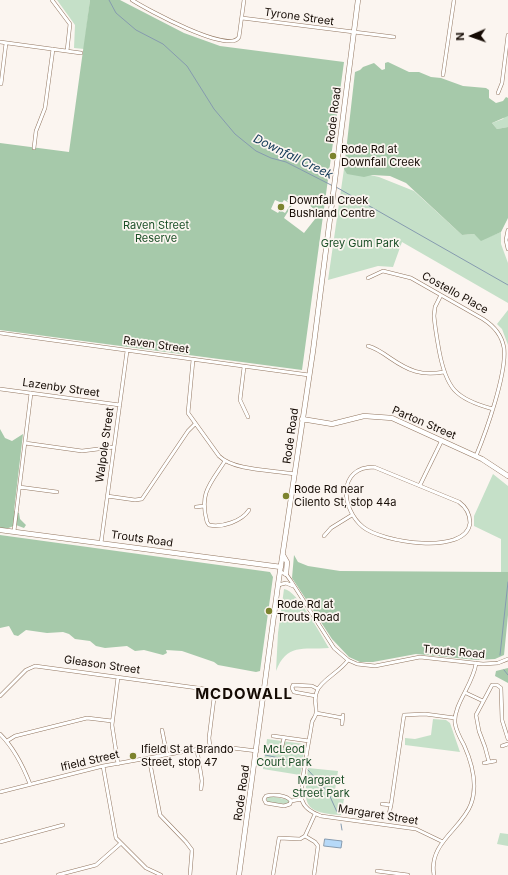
<!DOCTYPE html>
<style>
body{margin:0}
#map{position:relative;width:508px;height:875px;overflow:hidden;background:#fbf5f0;font-family:Inter,sans-serif}
canvas{display:block}
.north{position:absolute;left:452px;top:16px;width:40px;height:40px;-webkit-text-stroke:3px #fbf5f0;paint-order:stroke;rotate:268deg;font-size:11px;font-weight:700;line-height:16px;text-align:center;color:#150b04}
.north::after{content:'';display:block;margin:auto;width:14px;height:18px;background:#150b04;clip-path:polygon(50% 0,100% 100%,50% 72%,0 100%)}
</style>
<div id="map">
<canvas width="508" height="875"></canvas>
<div class="north">N</div>
</div>
<script>
const c = document.querySelector('canvas').getContext('2d');
c.lineJoin = 'round';
function fillPath(path, color) { c.fillStyle = color; c.fill(path, 'evenodd'); }
function trace(path, color, width, dash) { c.strokeStyle = color; c.lineWidth = width; c.lineCap = dash ? 'butt' : 'round'; c.setLineDash(dash || []); c.stroke(path); }
function label(font, color, halo, rows, align = 'center') {
  c.font = font + ' Inter,sans-serif'; c.lineWidth = 3.5; c.setLineDash([]); c.textBaseline = 'middle'; c.strokeStyle = halo; c.fillStyle = color; for (const [text, x, y, turn = 0] of rows) {
    c.save(); c.translate(x, y); c.rotate((+turn || 0) * Math.PI / 180); c.textAlign = isNaN(turn) ? turn : align; if (halo) c.strokeText(text, 0, 0); c.fillText(text, 0, 0); c.restore();
  }
}
fillPath(new Path2D(`
 M57,0H90L84,49L74,48L75,25Z
 M505,116H508V127L497,129L492,123L503,119Z
 M344,169L379,177L414,191L462,235L474,234L481,240L501,232V244L508,263V303L402,242L393,267L378,266L328,280Z
 M508,310V345L502,329L497,324Z
 M493,474L508,486V572H501V539L474,526V516Z
 M284,589C297,590 321,635 329,648C302,650 287,643 276,671L278,633Z
 M433,719L446,720L450,723L460,752L405,745V738L415,739L431,735Z
 M267,739L304,744L303,763L300,775L263,769Z
 M308,768L338,771L334,797L344,799L341,815C301,813 304,802 308,768Z
 M270,796L289,800V803L284,804L267,802V798Z
 M500,833L508,834V846L497,844Z`), '#c5e0c8');
fillPath(new Path2D(`
 M90,0H120L184,33L220,46L344,62L302,370L0,330V143L69,152ZM290,194L304,200L319,214L304,233L284,218L292,205L287,201ZM275,200L282,203L284,200L291,204L285,213L280,210L278,213L271,209Z
 M388,62L409,72H419L431,77L441,78L463,86L486,88L489,90V98L496,103L503,101L506,97L508,98V116L492,123L497,129L508,127V218L501,232L481,241L474,234L462,235L406,183L390,176L372,175L364,177L347,174L344,169L355,72L360,70L363,67L374,63L382,70L385,69V63Z
 M0,429L5,438L12,441L23,434L14,511L19,513L20,519L26,525L24,528L16,525L6,529L0,528Z
 M0,535L270,572L273,577L260,671L256,672L218,665L214,662L182,651L166,650L167,653L163,655L144,650L135,651L127,646L105,648L96,646L90,641L75,639L69,634L63,632L47,633L26,630L18,636L14,635L9,626L0,628Z
 M294,555L298,562L308,566L340,571L508,572V615L504,655L495,659L477,660L416,654L373,662H360L349,657L332,639L292,578Z
 M508,668V683L495,676L496,671Z`), '#a6c9aa');
const water = new Path2D(`
 M325,839L342,841L341,848L324,846Z`);
fillPath(water, '#b6d9f8');
trace(water, '#869baf', 1);
trace(new Path2D(`
 M109,0L116,13L136,30L163,44L187,66L214,109L235,134L256,151L271,158L286,162L333,186
 M336,187L508,285
 M500,655L508,582
 M504,670L508,675
 M265,755L289,760L303,767
 M308,770L328,792L337,812
 M341,824L342,830`), '#869baf', 1);
const street = new Path2D(`
 M52,0L70,24L67,51
 M132,0C146,9 230,55 239,37L244,0
 M242,18L394,37
 M0,42L81,53
 M443,75L454,0
 M1,84L6,43
 M498,93L502,83L508,35
 M34,148L36,131L45,108L53,49
 M508,230L506,240L508,249
 M368,278L383,271L411,278L483,319C494,326 502,336 504,348C507,373 486,432 476,456
 M441,295L435,307L434,316C435,327 437,339 439,350C446,388 455,399 493,409
 M0,333L309,375
 M368,346C376,348 383,353 390,358C409,371 421,376 444,372
 M193,360L188,413L219,456C234,471 274,470 295,474
 M244,367L240,400L248,417
 M0,389L120,405
 M25,443L82,451L114,447
 M225,461C210,484 199,493 207,522L209,525C222,528 242,521 249,510
 M374,467L459,502C466,507 470,514 470,523C466,556 381,542 363,527C341,509 337,467 374,467Z
 M420,485L442,440
 M19,487L57,492
 M107,496L135,500L142,499L188,431L195,424
 M196,507L204,506
 M14,531L31,393
 M324,536L331,528L352,515
 M101,543L127,351
 M280,572L286,574L291,581L334,648L348,660L357,664L375,666L420,657L483,664L498,663L508,659
 M278,585L286,583L293,586
 M348,660C340,672 321,680 317,691C313,700 317,706 316,713C316,716 313,719 312,722C310,738 299,787 302,800C304,808 313,813 321,816L416,829L443,842
 M466,693L483,701
 M0,696L26,670L35,666L205,689L212,692L216,690
 M316,696L294,692L292,688L293,685L312,686L318,689
 M316,713L343,718
 M342,724L343,715
 M162,730L167,755
 M0,734C14,748 23,766 30,784
 M273,736L309,741
 M7,741L15,736L87,718L112,721
 M282,746L284,738
 M502,746L508,744
 M210,747L209,738L214,698L212,692
 M197,750L202,781L201,789
 M149,758L160,815L186,842L192,850L190,875
 M489,762L485,747L479,731L476,715L492,685H497L501,688L502,720L508,739
 M484,763L495,761
 M118,764L112,725L118,677
 M103,766L116,838L146,868L161,875
 M0,792L103,766L210,747H224L257,751
 M291,801C287,795 273,794 266,796L264,799L266,803L284,806L290,804L291,801L302,799
 M382,804L391,805L389,814
 M391,805L404,715L425,714L455,718
 M0,842L63,825
 M377,871L408,875
 M58,875L96,865L120,844
 M273,875L279,838L300,839L305,836
 M314,875L318,846L315,842L305,836L315,814
 M434,875C428,843 462,829 471,804C478,785 472,763 464,745C460,738 456,731 455,723C453,705 474,683 476,663`);
const secondary = new Path2D(`
 M302,419L332,424L364,416L392,418L482,459L508,476
 M0,530L281,567
 M283,555L287,562L286,574
 M239,875L278,585L313,351L358,0`);
trace(street, '#927660', 4);
trace(secondary, '#927660', 5.5);
trace(street, '#fff', 3);
trace(secondary, '#fff', 4.5);
for (const [x, y, r, color] of [
 [333,156,4,"#7c832e"],
 [281,207,4,"#7c832e"],
 [286,496,4,"#7c832e"],
 [269,611,4,"#7c832e"],
 [133,756,4,"#7c832e"]
]) { const dot = new Path2D(); dot.arc(x, y, r, 0, 2 * Math.PI); c.fillStyle = color; c.fill(dot); trace(dot, '#fbf5f0', 1.5); }
label('11px', '#150b04', '#fbf5f0', [
 ["Tyrone Street",299,17,8],
 ["Rode Road",334,115,-83],
 ["Costello Place",455,293,29],
 ["Raven Street",156,345,8],
 ["Lazenby Street",61,388,8],
 ["Parton Street",424,423,23],
 ["Rode Road",291,436,-82],
 ["Walpole Street",105,445,-82],
 ["Trouts Road",142,539,8],
 ["Trouts Road",454,652,5],
 ["Gleason Street",102,665,8],
 ["Ifield Street",90,761,-13],
 ["Rode Road",242,793,-82],
 ["Margaret Street",378,815,9]
]);
label('11px', '#150b04', '#fbf5f0', [
 ["Rode Rd at",341,150],
 ["Downfall Creek",341,163],
 ["Downfall Creek",289,201],
 ["Bushland Centre",289,214],
 ["Rode Rd near",294,490],
 ["Cilento St, stop 44a",294,503],
 ["Rode Rd at",277,605],
 ["Trouts Road",277,618],
 ["Ifield St at Brando",141,750],
 ["Street, stop 47",141,763]
], 'left');
label('11px', '#1b4f27', '#fbf5f0', [
 ["Raven Street",156,226],
 ["Reserve",156,239],
 ["Grey Gum Park",360,244],
 ["McLeod",284,750],
 ["Court Park",284,763],
 ["Margaret",321,781],
 ["Street Park",321,794]
]);
label('italic 12px', '#0f3755', '#fbf5f0', [
 ["Downfall Creek",293,157,26]
]);
c.letterSpacing = '1px';
label('bold 15px', '#150b04', '#fbf5f0', [
 ["MCDOWALL",244,694]
]);
c.letterSpacing = '0px';
</script>
